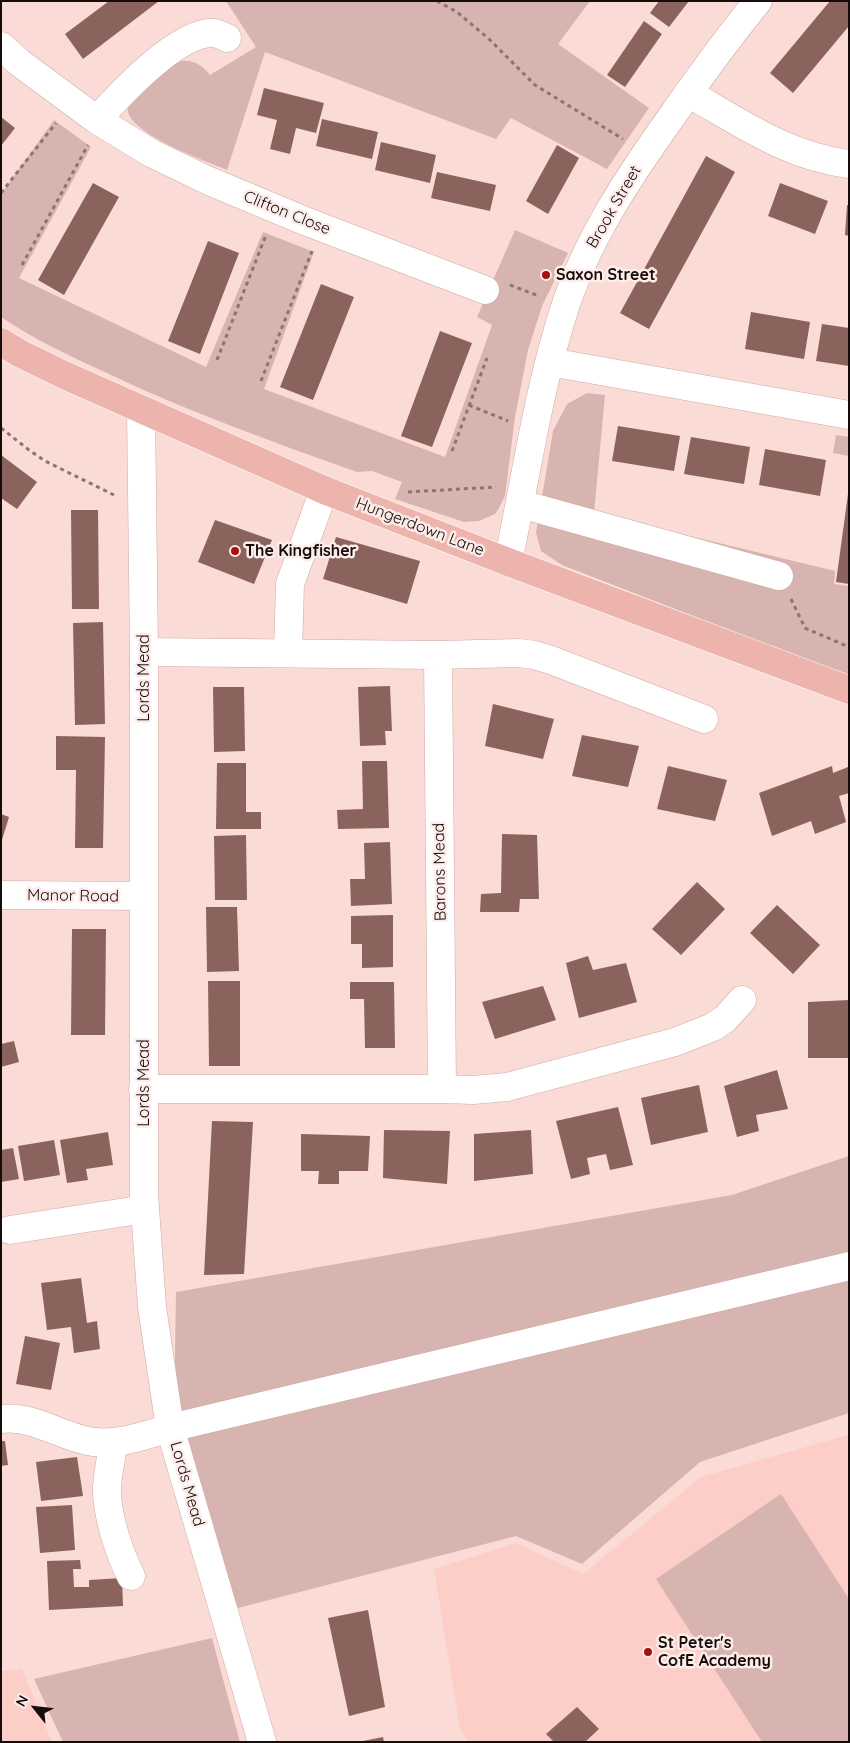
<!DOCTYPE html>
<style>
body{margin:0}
#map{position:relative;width:850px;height:1743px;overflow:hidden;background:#fadbd6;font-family:Quicksand,sans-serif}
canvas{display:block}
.frame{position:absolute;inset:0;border:2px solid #180c0a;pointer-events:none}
.north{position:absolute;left:10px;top:1683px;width:50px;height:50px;-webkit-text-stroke:4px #fcedea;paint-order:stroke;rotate:299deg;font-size:14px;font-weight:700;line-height:20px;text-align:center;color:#180c0a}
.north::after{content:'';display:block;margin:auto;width:18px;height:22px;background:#180c0a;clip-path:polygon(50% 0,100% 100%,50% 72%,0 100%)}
</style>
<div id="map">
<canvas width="850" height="1743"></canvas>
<div class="frame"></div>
<div class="north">N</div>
</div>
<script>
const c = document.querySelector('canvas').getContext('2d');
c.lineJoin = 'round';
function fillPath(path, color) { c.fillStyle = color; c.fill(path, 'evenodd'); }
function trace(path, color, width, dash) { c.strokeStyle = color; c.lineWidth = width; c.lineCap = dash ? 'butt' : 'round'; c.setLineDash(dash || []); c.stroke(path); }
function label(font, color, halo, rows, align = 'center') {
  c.font = font + ' Quicksand,sans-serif'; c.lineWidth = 5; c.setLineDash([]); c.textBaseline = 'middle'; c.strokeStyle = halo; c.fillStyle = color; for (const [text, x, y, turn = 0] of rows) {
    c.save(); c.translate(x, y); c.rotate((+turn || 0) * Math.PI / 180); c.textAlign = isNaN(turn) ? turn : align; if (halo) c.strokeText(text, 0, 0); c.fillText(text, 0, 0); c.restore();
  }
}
fillPath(new Path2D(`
 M848,1435L849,1742H469L460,1730L434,1569L516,1543L583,1574L701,1477Z
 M22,1669L52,1742H1V1671Z`), '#fdcec7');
fillPath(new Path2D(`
 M226,1H590L558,44L649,108L607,169L511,118L496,139L265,52L227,170C201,159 153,142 134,122C115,102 144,86 158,75C163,72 171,64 177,62C191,58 202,65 210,75L256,47Z
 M54,120L91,147L19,278L206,367L263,232L314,252L264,389L445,457L492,325L477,317L515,230L568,253L542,306L528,350L515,417L505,496L499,508L495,514L479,521L464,522L395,499L402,482L372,471L357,472C273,442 189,412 109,374C72,357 35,340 1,317V194Z
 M587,393L605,395L594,513L835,571L834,584L849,586V677L562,565L541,551L536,533L553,431L567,404Z
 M836,435L849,437V456L833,453Z
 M849,1156V1413L700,1462L582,1564L516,1536L238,1608L174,1423L176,1292L732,1195Z
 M781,1494L849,1599V1742H762L656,1579Z
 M212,1638L240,1742H63L34,1679Z`), '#d7b4af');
fillPath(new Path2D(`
 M109,1H159L83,59L65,34Z
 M659,1H689L669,27L650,13Z
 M830,1H849V26L793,93L770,73Z
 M644,21L662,34L625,87L607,75Z
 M264,88L324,103L316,133L296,128L290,154L270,149L277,120L257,115Z
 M1,117L15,128L1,146Z
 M322,119L378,132L372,159L316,146Z
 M381,142L436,155L430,183L375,170Z
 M557,145L579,158L548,214L526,201Z
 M706,156L735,172L649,329L620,313Z
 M437,172L496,185L490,211L431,198Z
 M93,183L119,197L64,295L38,280Z
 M780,183L828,201L815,234L768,216Z
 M847,205H849V236L845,235Z
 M208,241L239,253L200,354L168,341Z
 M321,284L354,297L313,400L280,387Z
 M751,312L810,322L804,359L745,349Z
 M822,324L849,328V366L816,361Z
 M440,331L472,343L432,447L401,436Z
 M618,426L680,436L674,471L612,461Z
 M691,437L750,447L744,484L684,474Z
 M765,449L826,460L820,496L759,485Z
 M1,455L37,482L17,509L1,498Z
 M848,494H849V584L836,582Z
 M71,510H98L99,609H72Z
 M215,520L272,540L254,584L198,562Z
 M336,537L420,561L407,604L323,579Z
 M103,622L105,724L75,725L73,623Z
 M390,686L392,731H385L386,745L360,746L358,687Z
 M213,687H244L245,751L214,752Z
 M493,704L554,719L543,759L485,746Z
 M582,735L639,746L628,787L572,776Z
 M56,736L105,737L103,848H75L76,770H56Z
 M362,761H387L389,828L338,829L337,810L363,809Z
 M217,763H246V812H261V829H216Z
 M668,766L727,780L715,821L657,809Z
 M832,766L833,773L848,767L849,772V793L839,796L846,822L815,834L811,821L772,836L759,793Z
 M1,814L9,817L2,840H1Z
 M502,834L537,835L539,899H520L519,912H480L481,894L501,893Z
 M246,835L247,900H215L214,836Z
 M390,842L392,904L351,906L350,879H365L364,843Z
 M697,882L725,909L681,955L652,929Z
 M777,905L820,945L793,974L750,933Z
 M206,907H237L239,971L207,972Z
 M393,915V967L362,968V944H351V916Z
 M72,929H106L105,1035H71Z
 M588,956L593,970L626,963L637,1002L579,1018L566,963Z
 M208,981H240V1066H209Z
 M350,982H394L395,1048H365L364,999H350Z
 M543,986L556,1020L495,1039L482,1002Z
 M849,1000V1058H808V1002Z
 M14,1041L19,1062L1,1067V1044Z
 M777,1070L788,1109L756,1115L759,1131L737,1137L724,1086Z
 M699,1085L708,1132L651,1145L641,1098Z
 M618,1107L633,1165L610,1170L606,1154L587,1158L590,1174L571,1179L556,1121Z
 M212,1121L253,1122L244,1274L204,1275Z
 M384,1130L450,1131L447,1184L383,1178Z
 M531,1130L533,1174L474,1181V1134Z
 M108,1132L113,1165L86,1169L88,1180L67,1183L60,1140Z
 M301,1134L370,1136L368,1171H339V1184H318L319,1171H301Z
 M54,1140L60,1175L24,1181L18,1146Z
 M13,1148L19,1179L1,1182V1150Z
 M81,1278L87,1323L97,1321L100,1349L74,1353L71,1327L47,1330L41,1283Z
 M25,1336L60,1343L51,1390L16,1384Z
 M1,1441H5L8,1465L1,1466Z
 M77,1457L83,1496L41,1501L36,1462Z
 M72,1505L75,1550L40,1553L36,1507Z
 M80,1560L81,1569H73L74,1587H89V1580L122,1578L123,1606L49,1610L47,1561Z
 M368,1610L385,1707L349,1716L328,1618Z
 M577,1707L599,1729L585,1742H554L546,1734Z
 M383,1737L384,1742H363V1741Z`), '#8b635d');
const minor = new Path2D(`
 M1,46L20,63L97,120L151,153L209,181L305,221L485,290
 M688,93C741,123 787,156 849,164
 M97,120C121,93 173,37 209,33C215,32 221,35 227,38
 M550,362L849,415
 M141,410L144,652V1194L152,1307L170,1428L262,1742
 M521,504L779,576
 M508,562C526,477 538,390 565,307C588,238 628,178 670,119C698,79 727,39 758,1
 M144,652L438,655L519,653L534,655L551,660L704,719
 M288,653L290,584L324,490
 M1,895L144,896
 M143,1089H442L438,655
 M442,1089L473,1090L507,1087L675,1042L713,1027L725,1019L742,1000
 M10,1230L145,1209
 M1,1419C34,1415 63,1438 94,1442C120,1445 146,1435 170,1428L849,1266
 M114,1442C111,1457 108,1472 107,1487C106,1513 119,1553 131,1576`);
const major = new Path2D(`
 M1,342L21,354L64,375L324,490L508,562L849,690`);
trace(minor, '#ceaaa4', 29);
trace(major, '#fff', 29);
trace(new Path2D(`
 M437,1L457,12L489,39L535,85L623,139
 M1,193L56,123
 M22,265L88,145
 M510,285L539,296
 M217,360L266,235
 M261,381L312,251
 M469,405L508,421
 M1,428L29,450L45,461L114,495
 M452,451L487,358
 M408,492L496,487
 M791,599L805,628L849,647`), '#8b7571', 3, [4, 4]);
trace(minor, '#fff', 28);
trace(major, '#ecb4ac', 28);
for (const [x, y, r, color] of [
 [546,275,5,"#a6110d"],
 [235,551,5,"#a6110d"],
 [648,1652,5,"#a6110d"]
]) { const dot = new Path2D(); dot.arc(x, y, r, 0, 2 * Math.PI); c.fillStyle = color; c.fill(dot); trace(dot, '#fcedea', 2); }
label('16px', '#180c0a', '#fcedea', [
 ["Brook Street",614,207,-60],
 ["Clifton Close",287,213,22],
 ["Hungerdown Lane",420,527,21],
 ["Lords Mead",144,678,-90],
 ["Barons Mead",440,872,-91],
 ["Manor Road",73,896,1],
 ["Lords Mead",144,1083,-90],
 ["Lords Mead",187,1484,74]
]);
label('bold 16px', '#180c0a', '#fcedea', [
 ["Saxon Street",556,275],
 ["The Kingfisher",245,551],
 ["St Peter's",658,1643],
 ["CofE Academy",658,1661]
], 'left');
</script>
